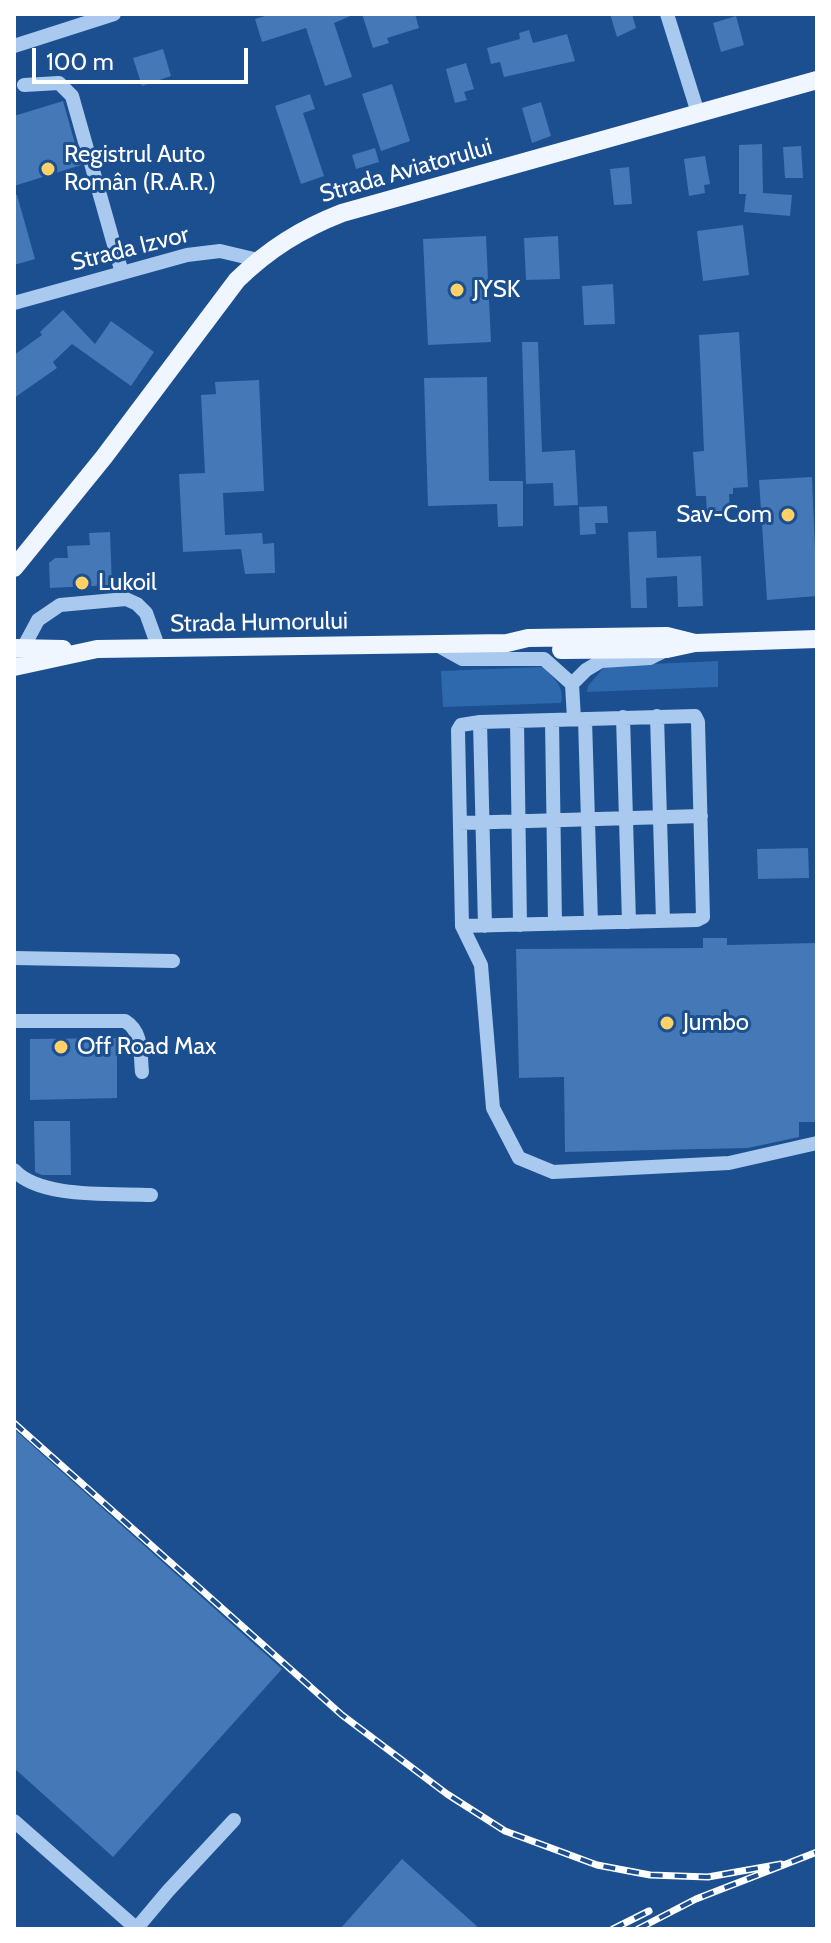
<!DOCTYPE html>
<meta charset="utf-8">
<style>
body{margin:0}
#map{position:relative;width:831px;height:1943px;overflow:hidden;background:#1b4f8f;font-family:Cabin,sans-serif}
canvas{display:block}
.frame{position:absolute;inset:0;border:16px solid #fff;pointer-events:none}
.scale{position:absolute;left:32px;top:48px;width:216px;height:36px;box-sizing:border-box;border:4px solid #fff;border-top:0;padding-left:10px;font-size:24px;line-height:28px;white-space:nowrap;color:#fff;-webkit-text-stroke:6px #1b4f8f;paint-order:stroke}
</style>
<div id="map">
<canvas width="831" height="1943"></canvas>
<div class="frame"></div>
<div class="scale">100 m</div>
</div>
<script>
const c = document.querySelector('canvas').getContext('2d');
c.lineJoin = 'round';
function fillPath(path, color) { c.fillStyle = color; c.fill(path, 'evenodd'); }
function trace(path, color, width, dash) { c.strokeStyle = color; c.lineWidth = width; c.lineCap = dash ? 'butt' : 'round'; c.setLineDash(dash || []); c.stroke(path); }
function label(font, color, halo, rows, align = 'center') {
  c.font = font + ' Cabin,sans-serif'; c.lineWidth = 6; c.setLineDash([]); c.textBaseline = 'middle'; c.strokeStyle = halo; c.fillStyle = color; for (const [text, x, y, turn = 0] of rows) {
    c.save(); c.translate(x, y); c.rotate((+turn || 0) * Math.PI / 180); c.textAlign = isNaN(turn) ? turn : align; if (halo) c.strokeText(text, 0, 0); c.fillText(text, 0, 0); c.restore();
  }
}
fillPath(new Path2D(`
 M718,661V687L587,692L588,686L605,666Z
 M543,667C554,679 565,686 561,703L443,707L441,671Z`), '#2e69ad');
fillPath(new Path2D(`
 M272,14H355L334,23L352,77L325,86L306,28L262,42L255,19Z
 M362,14H415L419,28L387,38L389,43L373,48Z
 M610,14H632L636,28L617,37Z
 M736,16L744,45L721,52L713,23Z
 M529,30L533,43L567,34L575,61L504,77L500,62L491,64L487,48L520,39L519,33Z
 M163,49L171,76L142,86L133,58Z
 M466,63L474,89L464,92L467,100L455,103L446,69Z
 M392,84L410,141L381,151L362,94Z
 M310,94L315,109L303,113L324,176L301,184L275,106Z
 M63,101L81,165L14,186V116Z
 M541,102L551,136L532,143L522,108Z
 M762,144L763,193L792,195L790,216L744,212L746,194H739V145Z
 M801,146L803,178H785L783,147Z
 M375,148L379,162L356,169L352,155Z
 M705,156L710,184L704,185L705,193L689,196L684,159Z
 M629,167L632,204L614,205L610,169Z
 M14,195H17L35,259L14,265Z
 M743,225L749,275L703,281L697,231Z
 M486,236L491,342L428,345L423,239Z
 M558,236L560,279L526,280L524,238Z
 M613,284L615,324L584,325L582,286Z
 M63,310L95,344L111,321L154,352L131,386L72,344L53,362L57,368L14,398V355L42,335L40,332Z
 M739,332L748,487L733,488V494H729L730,513L707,514L706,496H696L693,452L704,451L699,335Z
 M522,342H538L542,452L575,450L578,505L554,506L553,483L526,484Z
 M487,377L489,481H523V526L498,527L497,504L428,506L424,378Z
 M259,380L264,491L223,493L225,535L262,533L263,544L274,543L275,573L245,574L241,549L183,552L179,474L205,473L201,395L216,394L215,382Z
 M812,477L817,596L767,600L759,480Z
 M607,506L608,523H595L596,534L580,535L579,507Z
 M656,531L657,558L701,556L703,606L678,607L677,576L646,578L647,608H631L628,532Z
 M110,532L112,585L50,588L49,563L55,558H68L67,546L90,545L89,533Z
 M808,848L809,878L758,879L757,849Z
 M703,938H727V945L817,943V1122H799V1137L748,1148L565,1152L564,1077L519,1078L516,949L703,948Z
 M117,1038V1098L30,1100V1039Z
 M34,1121H70L71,1175H42L35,1172Z
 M14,1429L282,1669L113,1857L14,1768Z
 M402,1859L480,1929H340Z`), '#4478b7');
trace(new Path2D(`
 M667,14L698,113
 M14,46L114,14
 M24,85L59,83L72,96L122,273
 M14,303L187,255L220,251L258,260
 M435,644L462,659H544L572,684L586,670L601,661L650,658L666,650
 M23,648L38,620L60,605L126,599L137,604L146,613L159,649
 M572,684L574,719
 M657,716L663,921
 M623,717L629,922
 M585,719L591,923
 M552,720L555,924
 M517,721L520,925
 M480,722L485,926
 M460,823L701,816
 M462,926L697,920L703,917L698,722L695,716L480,722L461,725L458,730L462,926L481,965L493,1108L519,1158L553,1172L729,1163L817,1143
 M14,958L173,961
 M14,1021H125C143,1032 140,1053 142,1072
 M14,1170C40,1199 113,1193 151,1195
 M14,1821L137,1929
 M136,1929L168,1891L234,1820`), '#a9c9ee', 14);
trace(new Path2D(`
 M14,568L104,457L237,280C269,249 301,229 342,213L817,80
 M14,648L63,649
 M561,650L667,649L695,643L817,639
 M14,667L97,649L507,643L528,638L667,636L695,643`), '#f0f6ff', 18);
const rail = new Path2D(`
 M14,1423L342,1715L447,1794L505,1831L597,1865L650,1875L708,1877L781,1864
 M613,1929L649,1911
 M638,1929L696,1899L817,1852`);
trace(rail, '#fff', 7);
trace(rail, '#1b4f8f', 4, [12]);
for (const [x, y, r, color] of [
 [48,169,8,"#ffd166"],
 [457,290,8,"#ffd166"],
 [788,515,8,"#ffd166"],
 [82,583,8,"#ffd166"],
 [667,1023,8,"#ffd166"],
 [61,1047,8,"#ffd166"]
]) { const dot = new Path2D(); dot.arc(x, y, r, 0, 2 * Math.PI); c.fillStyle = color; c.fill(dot); trace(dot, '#1b4f8f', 3); }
label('24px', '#fff', '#1b4f8f', [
 ["Registrul Auto",64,155],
 ["Român (R.A.R.)",64,183],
 ["JYSK",473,290],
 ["Sav-Com",772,515,"right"],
 ["Lukoil",98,583],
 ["Jumbo",683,1023],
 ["Off Road Max",77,1047]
], 'left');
label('24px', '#fff', '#1b4f8f', [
 ["Strada Aviatorului",406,171,-16],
 ["Strada Izvor",130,249,-14],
 ["Strada Humorului",259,623,-1]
]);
</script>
